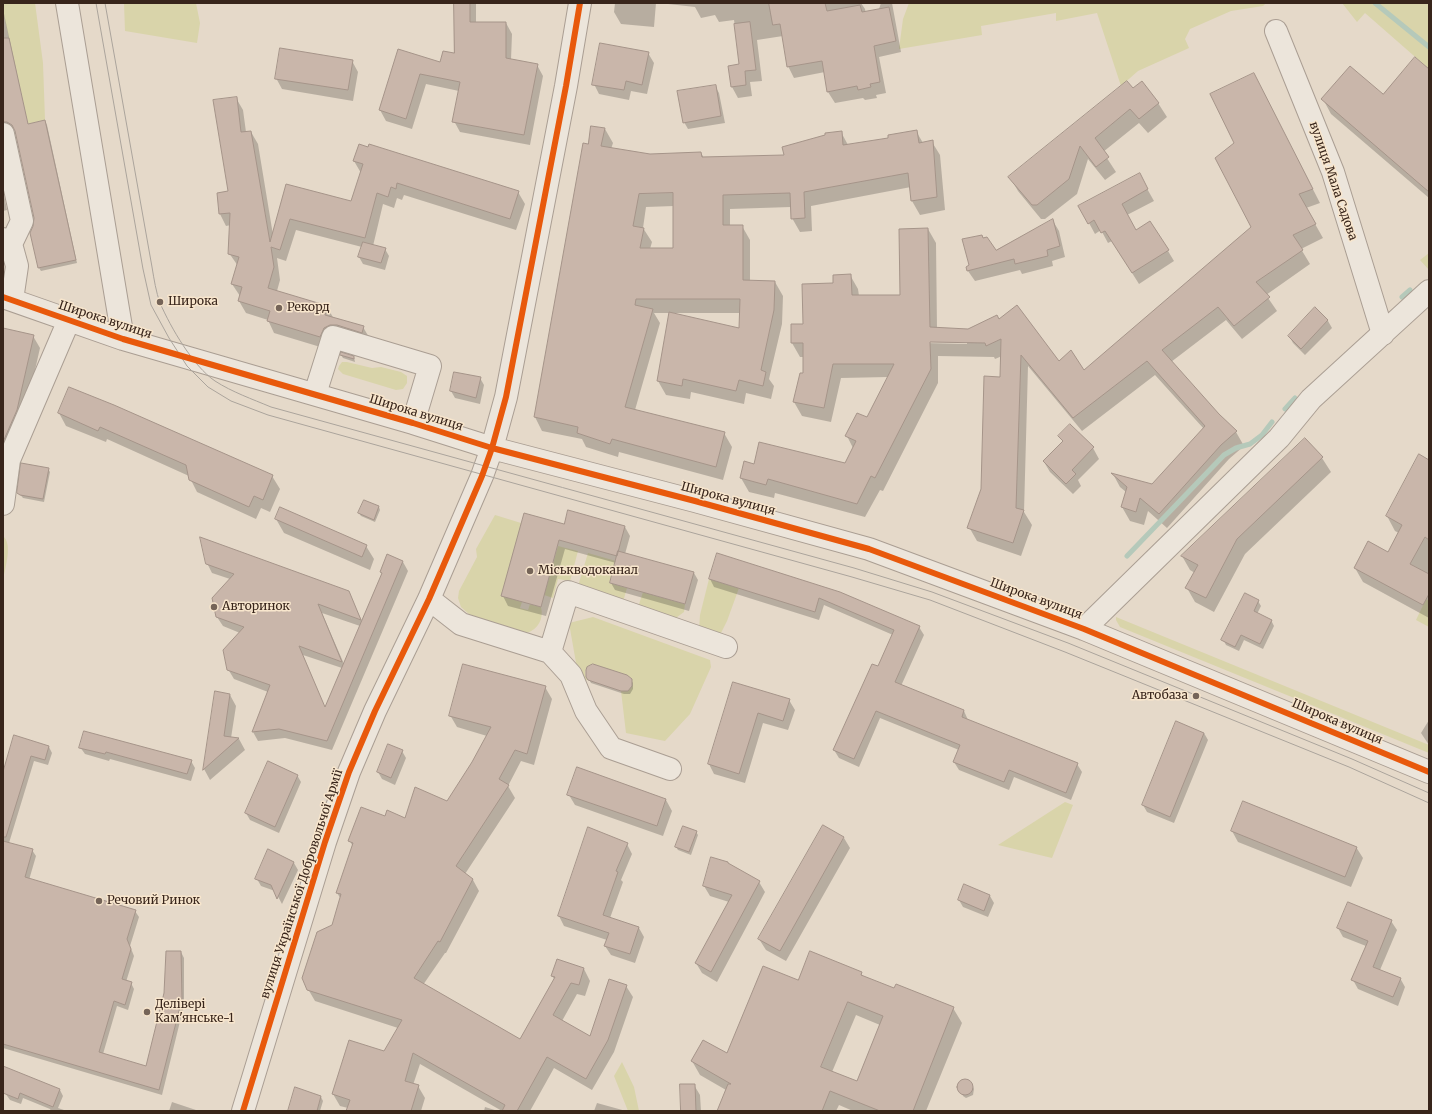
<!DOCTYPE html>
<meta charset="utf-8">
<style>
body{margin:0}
#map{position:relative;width:1432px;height:1114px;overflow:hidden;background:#e5d9c9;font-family:Merriweather,serif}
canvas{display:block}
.frame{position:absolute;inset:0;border:4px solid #38251b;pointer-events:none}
</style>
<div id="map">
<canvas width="1432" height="1114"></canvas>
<div class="frame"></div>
</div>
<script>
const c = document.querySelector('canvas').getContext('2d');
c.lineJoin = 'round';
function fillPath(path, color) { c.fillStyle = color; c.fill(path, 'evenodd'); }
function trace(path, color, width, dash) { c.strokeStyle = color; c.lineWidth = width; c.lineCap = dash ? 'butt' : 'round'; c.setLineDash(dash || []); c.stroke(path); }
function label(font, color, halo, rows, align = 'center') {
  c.font = font + ' Merriweather,serif'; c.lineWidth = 3; c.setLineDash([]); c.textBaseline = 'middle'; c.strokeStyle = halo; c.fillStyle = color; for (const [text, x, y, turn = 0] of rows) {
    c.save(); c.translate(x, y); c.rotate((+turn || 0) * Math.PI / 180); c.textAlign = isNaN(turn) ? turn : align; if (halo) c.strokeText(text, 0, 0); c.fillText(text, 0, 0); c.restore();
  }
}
fillPath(new Path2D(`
 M3,3H35L43,63L45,120L28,124L3,11Z
 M124,3H196L200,23L197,43L125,31Z
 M909,3H1266L1263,6L1231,11L1190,29L1185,39L1189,48L1138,71L1121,86L1097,13L1056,21V13L981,26L982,35L899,49L903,19Z
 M1342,3H1429V69L1365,13L1357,22Z
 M1429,253V270L1420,260Z
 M342,362H347L372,368L381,367L401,372L407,376V383L403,389L396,390L343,374L338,369L339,366Z
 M495,515L521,523L522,602L520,608L528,610L530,604L541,607C544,619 538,629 527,633L470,615L461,607L458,598L459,591L477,557L476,549Z
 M3,536C13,544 5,568 3,580Z
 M558,546L578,551L570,581L558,579L553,598L544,595Z
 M588,553L616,561L610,583L627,588L623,602L578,586Z
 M709,579L739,588L727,621L719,637L699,629L700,615Z
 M643,592L685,604L684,612L673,620L638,607Z
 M1426,599L1429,601V627L1416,620Z
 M593,617L710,660L711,667L690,714L665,741L626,733L621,691H628L632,686V679L630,677L593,664C585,667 583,673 588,680L582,681L578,674L569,623Z
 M1116,617L1429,745V753L1120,627L1116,620Z
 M1065,802L1073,805L1052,858L998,845Z
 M622,1062L634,1087L639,1111H628L614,1076Z`), '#d9d4aa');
fillPath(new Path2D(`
 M455,3H476V23H506L512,34L511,60L537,65L543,76L530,145L460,132L454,121L459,91L426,84L412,129L386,121L380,110L399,50L441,63L455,54Z
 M615,3H656L654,27L621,24L614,12Z
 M659,3H861L865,9L870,36L881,3H892L901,52L879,57L886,93L876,95L877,98L865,100L863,98L835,103L828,92L825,72L794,78L788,66L783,36L757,40L762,81L750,82L752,96L738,98L732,87L740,65L734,20L719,22L715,15L701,18L695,7Z
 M3,9L28,125L45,121L47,125L77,263L41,271L39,268L35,218L15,129L9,125H3Z
 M648,53L654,63L647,94L631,91L629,100L599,94L594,84Z
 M352,61L358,72L353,101L282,89L276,78Z
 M1429,70V198L1331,114L1323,99L1383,96Z
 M715,86L719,93L725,123L688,129L684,122Z
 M1261,88L1320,203L1306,208L1323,238L1301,249L1310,264L1266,295L1277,311L1242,339L1226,320L1171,362L1219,415L1236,432L1244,446L1229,459L1167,528L1148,511L1144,525L1130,521L1122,507L1126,492L1120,487L1113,474L1152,485L1204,429L1155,375L1082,431L1028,366L1024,512L1032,525L1021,556L977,541L969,527L982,489L1001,378L1002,356L995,359L994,357L938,356V383L883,491L880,490L865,517L775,493L774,498L749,492L741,478L754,465L845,464L853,448L847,436L867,419L888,377L841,378L831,422L802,416L794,402L804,375V357H800L792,343V325H804L835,284L850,275L858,289L859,296H901L928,229L936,243L937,329L969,330L999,320L1059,363L1084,372L1253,227L1235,143ZM925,341L967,342V344L925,343Z
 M1133,89L1158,103L1167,117L1148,133L1139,123L1103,152L1116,172L1105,180L1088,159L1077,194L1045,219H1041L1018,191L1010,177Z
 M236,98L243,110L246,132H251L258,144L273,235L286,185L352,202L361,173L354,161L518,192L525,204L516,230L404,195L402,200L397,198L394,208L383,204L373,246L385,249L389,256L385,270L363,264L359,257L362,247L296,230L286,261L277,258L280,280L277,291L327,307L334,319L363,327L370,339L327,349L274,333L268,320L246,313L239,301L240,296L232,284L238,266L229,253L231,225L226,226L220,214L218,193L229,192Z
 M605,129L613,143L611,149L650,155L701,153L704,158L786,156L841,132L848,145L889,139L916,131L923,143L932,142L940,155L945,210L920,215L912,201L911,187L811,206L812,231L800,232L792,218L791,207L730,209V226H742L750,240V281L775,282L783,296L782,324L769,379L774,386L771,399L746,393L744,404L691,392L690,399L666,395L658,381L740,330V313H654L660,323L635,410L724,433L732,447L723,480L619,452L618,457L586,447L582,439L542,431L535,417L584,144L588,145ZM674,206V249H650L652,242L643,228L646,207Z
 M1145,185L1154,201L1127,215L1136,232L1168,251L1174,261L1139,284L1112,241L1108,243L1101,230L1095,234L1089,223Z
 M3,190L7,210L3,211Z
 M1053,221L1059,231L1065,257L1052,261L1053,266L1022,274L1020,270L975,281L968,271L983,239L996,252Z
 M1315,309L1328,321L1332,328L1305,355L1293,343L1289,336Z
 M3,329L33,336L40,348L23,423L3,463Z
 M341,355L354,357L355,362L343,358Z
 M480,378L484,385L480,404L455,398L451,391Z
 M59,413L272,476L280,489L270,512L261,508L256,519L197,492L189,476L107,439L106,442L66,426Z
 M1060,436L1093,448L1099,459L1078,480L1081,486L1073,494L1050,472L1044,462L1063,442Z
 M1305,440L1322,458L1331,472L1245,554L1214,612L1195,602L1187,588L1195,573L1190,570L1182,556Z
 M1429,461V618L1363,582L1355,568L1388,554L1399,533L1395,531L1387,516Z
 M48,469L50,472L44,502L23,498L18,492Z
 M379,507L380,510L375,522L361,516L359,513Z
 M276,519L366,546L374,559L370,570L284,533Z
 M565,525L625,527L630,536L625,554L694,573L698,580L689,611L615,590L611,583L616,563L565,549L546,616L508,606L503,596Z
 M718,554L919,627L924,635L901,686L964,711L968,720L1077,764L1082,772L1071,800L1014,777L1009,790L959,770L954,762L959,750L880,718L859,767L839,758L834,750L878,668L893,635L824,605L819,620L714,587L710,579Z
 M403,562L408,571L332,750L285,738L258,741L253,732L268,692L234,679L228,669L240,633L223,626L217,617L230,579L212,573L207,563L348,592L362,621L382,574L381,572ZM322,613L360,626L344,664ZM303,655L342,668L325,708Z
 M1258,601L1261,606L1257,614L1271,620L1274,626L1263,649L1244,640L1239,651L1226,645L1223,639Z
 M587,676L631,680L633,683V689L630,694H624L591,683Z
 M733,683L789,700L795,710L788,730L763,723L745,783L714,774L709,764Z
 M545,687L552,699L534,765L521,761L508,786L515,798L465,874L473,880L479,891L446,953H445L423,985L521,1040L555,980L552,976L558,960L584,969L590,981L585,996L577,994L562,1021L590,1038L626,986L633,997L614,1052L592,1090L554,1068L530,1111H502L420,1064L413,1085L418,1086L425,1098L421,1111H347L348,1108L340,1106L333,1094L385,1052L398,1028L315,1001L308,989L333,925L341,899L337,893L353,847L350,841L386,817L405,820L447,802L473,762L487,736L457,727L450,715Z
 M216,693L230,695L236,706L231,738L239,739L245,750L210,780L204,769Z
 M1429,720V745L1421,733Z
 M1204,733L1208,740L1174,823L1147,812L1143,805Z
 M15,736L49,747L52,753L48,765L34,761L9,843L32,850L36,856L29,880L135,911L139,917L130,946L134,956L126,982L131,983L134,989L128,1010L117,1006L103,1054L147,1067L181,952L184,958V1005L162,1095L3,1048V776Z
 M80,747L191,761L195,768L191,781L110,759L109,761L85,754Z
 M402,751L406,758L395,785L382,779L378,772Z
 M297,775L301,782L279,833L250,820L246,813Z
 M569,795L666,800L672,811L663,836L575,805Z
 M1232,831L1356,847L1363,858L1351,887L1238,842Z
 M696,832L698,835L691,855L678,850L676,847Z
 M844,838L850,848L786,961L766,950L759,939Z
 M627,844L632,854L621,880L623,882L610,918L639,928L644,937L635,963L611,955L605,946L607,940L564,926L559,916Z
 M294,863L298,870L282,904L275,891L261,886L257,879Z
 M759,882L765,892L717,982L702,973L696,963L729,902L710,896L704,886Z
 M990,896L994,903L988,917L963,907L959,900Z
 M1391,921L1397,930L1380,970L1400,978L1405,987L1398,1006L1358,989L1353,980L1366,946L1343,937L1338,928Z
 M861,973L863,977L894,990L953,1008L962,1023L926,1111H853L839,1105L836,1111H718L726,1090L700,1075L692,1061L728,1055L799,981ZM856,1015L880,1025L857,1082L832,1072Z
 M3,1067L60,1090L63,1096L58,1108L67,1111H51L50,1109L23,1098L21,1104L10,1100L3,1090Z
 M963,1081L970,1082L972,1085L974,1089L973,1095L966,1098L963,1096L959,1086Z
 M694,1085L700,1095L701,1111H682Z
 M321,1097L323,1101L320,1111H289Z
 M172,1102L199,1111H169Z
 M597,1103L626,1111H594Z
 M485,1107L498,1111H484Z`), '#0003');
trace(new Path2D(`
 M1375,3L1429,47
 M1402,297L1410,290
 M1285,409L1295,398
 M1127,556L1224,455L1236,448L1250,444L1262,435L1272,422`), '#b5c9ba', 5);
const building = new Path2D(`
 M454,3H470V22H506V58L538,64L524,135L452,122L460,82L420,74L406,119L379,110L398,49L440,62L443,51L454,53Z
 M769,3H825L827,11L860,5L862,12L889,7L896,41L874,46L880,82L870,84L871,87L858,90L857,86L827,92L822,61L787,67L780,24L773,25Z
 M750,22L756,70L745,71L746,85L731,87L728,66L739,64L734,24Z
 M3,38H9L28,124L45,120L76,260L38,268L30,233L33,226L34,218L15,131L12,125L7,122H3Z
 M600,43L649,52L642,85L626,81L624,90L592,85Z
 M280,48L353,60L348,90L275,79Z
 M1415,57L1429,69V192L1321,99L1350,66L1383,94Z
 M1254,73L1313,189L1299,194L1316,224L1293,235L1303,250L1256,282L1270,297L1234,326L1218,307L1162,350L1219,414L1237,431L1221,445L1159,514L1140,498L1136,512L1121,507L1127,487L1111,473L1152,484L1205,426L1147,361L1073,418L1021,355L1016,508L1024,510L1013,543L967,528L981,489L984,376L1000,377L1001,339L986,346L985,343L930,342L931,369L875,478L871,476L857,504L768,479L766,485L740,478L744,461L754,464L759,442L845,463L856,441L845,436L857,413L867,417L894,364H833L824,408L793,402L800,373H803V343H791V324H803L802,284L833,283V275L851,274L852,295H900L899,229L928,228L930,327L968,329L997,315L999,319L1017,305L1059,361L1071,350L1084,370L1251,227L1215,158L1234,143L1210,94Z
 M1127,81L1133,88L1142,81L1159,103L1139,119L1130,109L1095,138L1109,157L1096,167L1080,146L1069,179L1037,205H1032L1008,177Z
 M716,85L721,116L683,123L677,91Z
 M237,97L241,132L251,131L270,242L286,184L351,201L363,164L353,161L359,144L368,147L369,144L519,191L510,219L397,183L396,189L391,187L388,197L377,193L365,238L290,219L280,250L271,247L274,267L268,288L328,306L325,315L364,326L362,333L337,325H330L324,328L320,337L267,321L270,311L238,301L242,287L231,284L239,257L228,254L230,213L219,214L217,193L228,191L213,100Z
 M591,126L605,128L601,146L650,154L701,152L702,157L784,155L782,147L825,135V133L842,131L843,145L888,138V135L917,130L919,143L933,140L937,197L911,201L908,173L804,192L805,218L791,219L790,193L723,195V225H743V280L775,281L774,310L761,370L766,372L763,386L739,380L736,391L683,379L682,386L657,381L669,312L739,328L740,299H636L635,305L653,309L625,407L725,432L716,467L612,439L610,444L577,433L578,427L534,417L583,143L588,144ZM673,193V248H640L644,228L633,226L639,194Z
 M1140,173L1148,189L1122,204L1136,230L1150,221L1169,250L1132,273L1105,231L1101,233L1094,220L1088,224L1078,206Z
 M1053,219L1060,246L1047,250L1048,256L1015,264L1014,259L967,271L966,267L969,265L962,239L982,235L983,238L987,237L996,250Z
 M363,242L386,248L381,263L358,257Z
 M1315,307L1328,320L1301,349L1288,336Z
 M3,328L34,335L17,410L3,442Z
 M341,352L354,356V359L340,355Z
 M454,372L481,377L476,398L450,391Z
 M69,387L114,405L273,475L263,500L254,496L249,507L189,480L186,465L100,427L98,431L58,413Z
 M1070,424L1094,447L1072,470L1076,474L1066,484L1043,461L1063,441L1058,436Z
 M1305,438L1323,457L1237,539L1206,598L1185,588L1198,565L1181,556Z
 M1419,454L1429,460V540L1425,537L1410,564L1429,574V594L1423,605L1354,568L1368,541L1388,552L1402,525L1386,516Z
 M21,463L49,468L43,499L20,495L17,493Z
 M364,500L379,506L374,520L358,513Z
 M280,507L367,545L362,557L275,519Z
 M568,510L625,526L617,556L559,540L541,607L501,596L524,513L564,524Z
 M200,537L349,591L361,620L318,604L342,662L299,646L325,707L382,573L380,572L387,554L403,561L327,741L279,729L252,732L270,685L227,670L223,650L244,627L216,617L212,598L234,574L206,564Z
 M618,551L694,572L685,604L610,583Z
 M717,553L840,592L920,626L895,682L964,710L962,717L1078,763L1066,793L1009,770L1004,782L953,762L960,745L876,711L854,759L833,750L872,664L878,666L894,630L819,598L815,612L709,579Z
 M1245,593L1259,600L1254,611L1272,620L1260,644L1241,635L1235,647L1221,640Z
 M463,664L546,686L527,754L515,750L499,779L509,785L456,866L473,879L440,942L438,941L414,978L520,1039L555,977L551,976L557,959L584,968L579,985L571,983L553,1015L590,1036L609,979L627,985L608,1040L586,1079L547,1057L517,1111H502L505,1105L413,1053L405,1081L419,1085L411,1111H346L350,1100L332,1094L349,1040L384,1051L402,1020L307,990L302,978L317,932L332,925L341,894L336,893L353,843L348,841L361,807L385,816L387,810L405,818L415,787L447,801L472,762L491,727L449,716Z
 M593,664L627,675L632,679V686L628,691H621L588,680L586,677V670L587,667Z
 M733,682L790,699L783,721L758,713L739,774L708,764Z
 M215,691L230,694L224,736L239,738L203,770Z
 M1176,721L1204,733L1170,817L1142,805Z
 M84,731L192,760L187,774L106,752L105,754L79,748Z
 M14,735L49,746L45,760L31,756L6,837H3V772Z
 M388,744L403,750L391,778L377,772Z
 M268,761L298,775L275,827L245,813Z
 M577,767L666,799L657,826L567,795Z
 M1243,801L1357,847L1345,877L1231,831Z
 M823,825L844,837L780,951L758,939Z
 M683,826L697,831L689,852L675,847Z
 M588,827L628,843L616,871L618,872L603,915L639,927L630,954L604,946L609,933L558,916Z
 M3,841L33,849L25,877L136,910L127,939L131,949L122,979L132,982L125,1005L114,1001L99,1052L146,1066L164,993L166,951H181L182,999L159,1090L3,1044Z
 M268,849L294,862L277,899L271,885L255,879Z
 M711,857L728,862V863L760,881L711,972L695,963L732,895L703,886Z
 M964,884L990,895L984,911L958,900Z
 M1348,902L1392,920L1373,967L1401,978L1393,997L1351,980L1368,941L1337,928Z
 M810,951L862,972L861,975L894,988L896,984L954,1007L913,1111H880L830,1091L822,1111H717L728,1084H731L691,1061L703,1040L727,1053L763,966L798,980ZM848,1002L883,1016L857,1081L821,1067Z
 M3,1066L60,1089L53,1107L20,1093L18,1099L3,1093Z
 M957 1087a8 8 0 1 1 16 0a8 8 0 1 1-16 0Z
 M680,1084H695L696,1111H681Z
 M295,1087L321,1096L317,1111H288Z`);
fillPath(building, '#c9b6aa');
trace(building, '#a59489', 1);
const minor = new Path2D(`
 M67,3L123,339
 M1276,31L1333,172L1383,334
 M3,134L22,221L11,244
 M3,239L11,244L17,266L12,300
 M3,297L123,339L413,423L492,448L695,501L869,549L1084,629L1429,772
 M315,394L333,337L430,366L413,423
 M3,504L9,460L69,320
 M429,599L461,624L550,652L568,592L726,647
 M1084,629L1279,438L1311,399L1429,291
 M550,652L571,675L586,711L611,748L670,769
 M243,1111L325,842L349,772L375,711L429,599L482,476L492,448L506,397L566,86L580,3`);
trace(minor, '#aa9e93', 24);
trace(minor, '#ece5db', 22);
trace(new Path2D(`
 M96,3L143,269L151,305L169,338L187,366L208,387L231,401L268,415L852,577L930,600L1065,652L1349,767L1429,803
 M105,3L152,267C154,279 156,292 160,303C171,328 193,366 215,381C232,392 252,399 271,407L854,568L932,592L1068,643L1352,759L1429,793`), '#aba49c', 1);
trace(new Path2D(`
 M3,297L123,339L413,423L492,448L695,501L869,549L1084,629L1429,772
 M243,1111L325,842L349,772L375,711L429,599L482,476L492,448L506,397L566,86L580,3`), '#e8590c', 6);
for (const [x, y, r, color] of [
 [160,302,4,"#756458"],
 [279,308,4,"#756458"],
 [530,571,4,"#756458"],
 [214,607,4,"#756458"],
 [1196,696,4,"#756458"],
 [99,901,4,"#756458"],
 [147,1012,4,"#756458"]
]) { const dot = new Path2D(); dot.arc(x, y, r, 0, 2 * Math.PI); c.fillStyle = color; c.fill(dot); trace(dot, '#f8e6cd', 1.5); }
label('12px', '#38251b', '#f8e6cd', [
 ["вулиця Мала Садова",1333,181,71],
 ["Широка вулиця",105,320,18],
 ["Широка вулиця",416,413,17],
 ["Широка вулиця",728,499,15],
 ["Широка вулиця",1036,599,20],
 ["Широка вулиця",1337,722,23],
 ["вулиця Української Добровольчої Армії",302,884,-72]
]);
label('12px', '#38251b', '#f8e6cd', [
 ["Широка",168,302],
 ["Рекорд",287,308],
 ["Міськводоканал",538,571],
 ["Авторинок",222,607],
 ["Автобаза",1188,696,"right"],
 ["Речовий Ринок",107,901],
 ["Делівері",155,1005],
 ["Кам'янське-1",155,1019]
], 'left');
</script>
